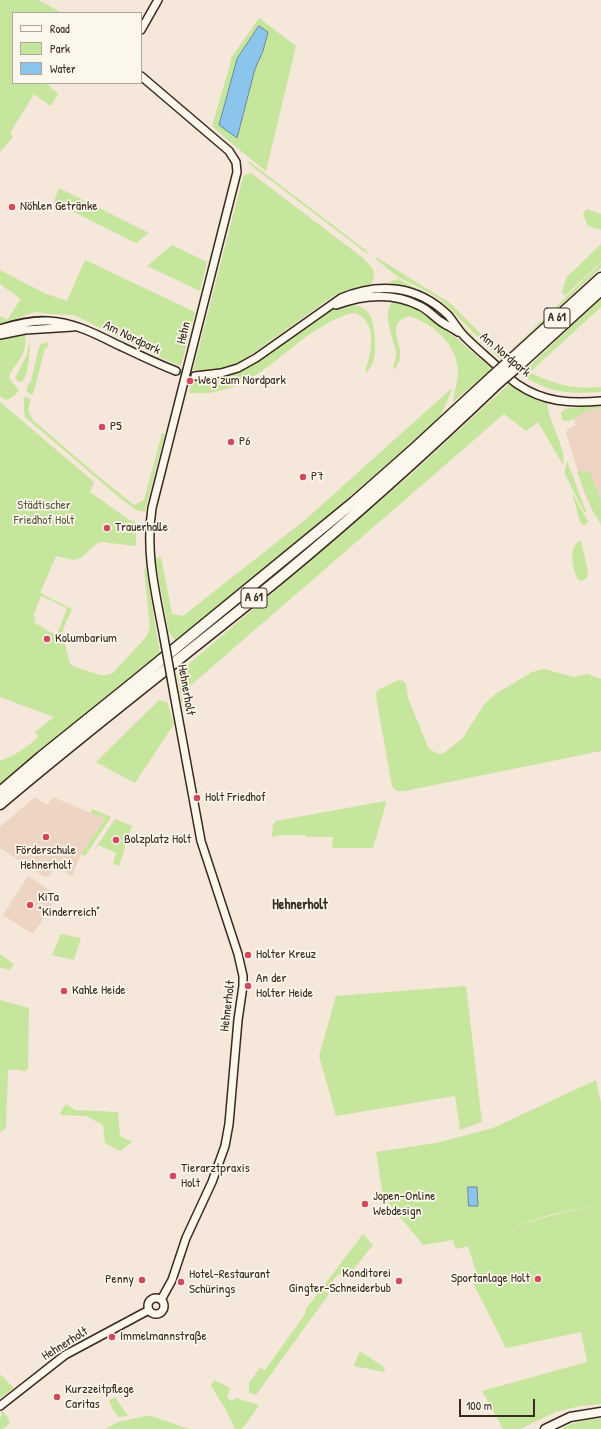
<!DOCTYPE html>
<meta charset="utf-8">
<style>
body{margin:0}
#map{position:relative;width:601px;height:1429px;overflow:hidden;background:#f5e7d9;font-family:"Patrick Hand",sans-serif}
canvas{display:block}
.legend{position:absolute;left:12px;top:12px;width:130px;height:72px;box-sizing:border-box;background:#fbf7ec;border:1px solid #aea59a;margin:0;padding:5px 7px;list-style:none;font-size:12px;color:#3b2a1e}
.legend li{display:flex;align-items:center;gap:8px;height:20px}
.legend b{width:20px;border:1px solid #aea59a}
.scale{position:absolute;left:459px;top:1399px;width:76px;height:18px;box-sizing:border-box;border:2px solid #3b2a1e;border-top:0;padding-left:5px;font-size:12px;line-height:14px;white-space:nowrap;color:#3b2a1e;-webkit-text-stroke:3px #fbf7ec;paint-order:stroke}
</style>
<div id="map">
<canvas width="601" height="1429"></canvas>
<ul class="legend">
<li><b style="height:5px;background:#fbf7ec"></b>Road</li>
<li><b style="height:11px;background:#c6e59d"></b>Park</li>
<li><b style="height:11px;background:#8cc5eb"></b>Water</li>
</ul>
<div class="scale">100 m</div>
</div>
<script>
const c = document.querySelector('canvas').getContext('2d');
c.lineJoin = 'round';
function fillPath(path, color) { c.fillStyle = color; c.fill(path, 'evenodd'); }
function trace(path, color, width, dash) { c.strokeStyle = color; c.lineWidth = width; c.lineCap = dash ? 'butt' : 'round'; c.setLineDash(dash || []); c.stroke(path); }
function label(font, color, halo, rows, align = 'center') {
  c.font = font + ' "Patrick Hand",sans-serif'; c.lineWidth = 3.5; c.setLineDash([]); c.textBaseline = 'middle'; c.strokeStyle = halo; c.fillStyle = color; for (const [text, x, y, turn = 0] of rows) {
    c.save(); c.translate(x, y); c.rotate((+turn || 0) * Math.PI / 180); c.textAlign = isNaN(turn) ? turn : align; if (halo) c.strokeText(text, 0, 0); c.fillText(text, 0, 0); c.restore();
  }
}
fillPath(new Path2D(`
 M601,405V525L591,508L584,492L566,432L569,428L576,425L568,408Z
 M35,797L47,805L53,797L105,819L81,854L72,876L56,866L49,876L45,877L0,848V827Z
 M28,876L58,896L33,934L3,915Z`), '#edd4c3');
fillPath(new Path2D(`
 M0,0H38L62,13H13V83H46L58,94L51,106L34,94L10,133L13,137L0,152Z
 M259,18L296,46L266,171L236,147L212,126L231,61V58ZM259,26L263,51L255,69L237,138Z
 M250,162L368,252L369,254L365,252L248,163Z
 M251,173L363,258L373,269L374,279L370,285L342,293L332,297L242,361C226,368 210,371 193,370L243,177L245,175Z
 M59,188L149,233L136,243L54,202Z
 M587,209L601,214V230L588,226L583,214Z
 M601,244V262L566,295H564L562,291L567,277Z
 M172,245L207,262L200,291L147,266Z
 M376,257L450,303L481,334L505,356L601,263V268L501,360L441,300L426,291L398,277L377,260Z
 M85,260L195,312L181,366L161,358L74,315L49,314L35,312L0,324V316L7,320L21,299L0,284V270L44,293L67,301Z
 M398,279L427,294L441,302L485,349L498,361L497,362L475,342L437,301L415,290L406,287L392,284L389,282Z
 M601,298V307L530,372C552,384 575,390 601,387V392C569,394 548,393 521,374Z
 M394,301L414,306L422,311L456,338L492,369L453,402C454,392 458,382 458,371C457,344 433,324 410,316C385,323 401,339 400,356C400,361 397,366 394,370C392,364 397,358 396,352C394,339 380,309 394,301Z
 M350,305C373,305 374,324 375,342C375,353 375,364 367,372L365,371C372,353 378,321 355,313C344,314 333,320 323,326C288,345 261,382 219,391C209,394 199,393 189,393L192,380L216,379L230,375L251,366L325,313L334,309Z
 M25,334C25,340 26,347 23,353C20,362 11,368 9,378L19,391L11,398L6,400L0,396V339Z
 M30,338C29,352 30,368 23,381L19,382L15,378L27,354Z
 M49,342L48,347L45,348L33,395L28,393C25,388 28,385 31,381L39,347L41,344Z
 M510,383L529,396L547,403C548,421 568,451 563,465L538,422L526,431L504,414L190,686L182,704L177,674L407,478Z
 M452,388C448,401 444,411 435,422L301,539L176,641L169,633L155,559L161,557L172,614L183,616L305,520Z
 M24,397L31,399L28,411L33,420L93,472L134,505L144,500L162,433L165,434L145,512L136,510L120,498L25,417L24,409Z
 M0,402L94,482L90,492L128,519L136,522V546L102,542L96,544L81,558L74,560L56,556L40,593L72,609L63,630V636L70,664L75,667L100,675H107L113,673L147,636L150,627L144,569H146L160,654L98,704L0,785V761C15,755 27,748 38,737L35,732L54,717L0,697ZM41,596L67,608L57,635L44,629L45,628L34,623L36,617L33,616Z
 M601,405V408L588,410L570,421H564L562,419L561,413L564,409Z
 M567,461L587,514L583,510L565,474V471Z
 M588,471L590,473L601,500V525L591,507L577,472Z
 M572,492L582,511L588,521L586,525H584L580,522Z
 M579,541L581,542L582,545L588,572L587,578L582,581L578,580C573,570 568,549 579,541Z
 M544,669L574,677L588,674L601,679V751L405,791H397L392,786L377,702L376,693L378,690L398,680L403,681L406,684L408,698L429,749L438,754L444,753L463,738L483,706L494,695L532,672Z
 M159,700L167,702L174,724L135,783L96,762Z
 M385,801L386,804L373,848H332L333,837H306V835H281L272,837L273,825L276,821Z
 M92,809L111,817L85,856L81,854L105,819L91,813Z
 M115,819L132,826L128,837H127L124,843L126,844L119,866L113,864L116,853L98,845L96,849H95Z
 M61,934L81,938L74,960L52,955Z
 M0,954L14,964L10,970L0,967Z
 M466,986L482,1122L460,1130L455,1096L336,1116L319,1056L336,996Z
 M0,1000L29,1008L28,1070H25V1072L20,1070H8L6,1128L0,1132V1097H1L0,1096Z
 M596,1080L601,1103V1204L546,1216L520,1225L509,1235L521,1225L546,1217L601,1204V1404L580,1406L556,1412L520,1429H503L482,1391L587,1362L581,1332L506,1348L473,1283L477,1275L468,1246L481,1243L456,1249L453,1240L423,1245L383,1196L376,1152L436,1143L493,1128Z
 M66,1104L75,1110L118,1112L120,1136L132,1142L120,1151L105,1143L103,1125L86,1116L62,1115L60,1113Z
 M363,1234L373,1245L351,1272L337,1275L325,1291L329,1294L256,1395L249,1393V1383L260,1368L265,1370L304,1316L306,1309Z
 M360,1351L385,1368L384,1372L354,1366Z
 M0,1374L14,1388L0,1398Z
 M214,1380L230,1388L227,1398L232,1401L236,1398L258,1405V1407L242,1429H235L226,1410L211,1386Z
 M115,1397L128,1416L119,1417L113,1410L109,1400Z
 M3,1411L9,1420V1424L3,1429H0V1417L2,1415L1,1413Z
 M146,1416H151L189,1429H105L118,1422Z
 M601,1418V1429H560C573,1422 587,1420 601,1418Z`), '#c6e59d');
const water = new Path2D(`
 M259,26L268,32L263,51L255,69L237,138L219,125L237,59Z
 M468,1187H477L478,1206H469Z`);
fillPath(water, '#8cc5eb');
trace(water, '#6c8799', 1);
trace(new Path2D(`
 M176,371L195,376`), '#d0c1b4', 7, [7, 3.5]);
const tertiary = new Path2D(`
 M141,30L158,0
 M141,76L229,151L236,162L237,172L152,508C145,554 156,594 164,638
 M336,305C363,295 393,292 420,306C427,309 433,316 440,321C446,325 452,328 458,332
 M0,329C16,324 31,320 48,321C72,322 94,333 114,343C135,353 155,363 176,371
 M0,335L25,330L73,327
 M195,376L221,373L238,368L256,358L341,298C379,282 417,285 448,315C454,322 458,330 465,337C475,347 487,357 498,367C504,373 510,379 517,384C543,402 571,404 601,401
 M148 1306a8 8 0 1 1 16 0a8 8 0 1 1-16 0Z
 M161,1300L172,1280L186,1238L212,1182L225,1146L229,1124L238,1020L243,986V976L238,954L201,841L174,694
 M0,1406L65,1355L149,1310`);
const secondary = new Path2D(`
 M545,1429L570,1417L601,1412`);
const motorway = new Path2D(`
 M513,358L601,278
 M520,364L601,290
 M0,792L41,757L133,683L354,502L414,449L492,377
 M0,804C92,726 188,653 281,577C356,515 429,449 499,382`);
trace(tertiary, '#3b2a1e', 10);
trace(secondary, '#3b2a1e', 11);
trace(motorway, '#3b2a1e', 13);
trace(tertiary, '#fbf7ec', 7);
trace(secondary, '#fbf7ec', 8);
trace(motorway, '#fbf7ec', 10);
const tertiaryBridge = new Path2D(`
 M164,638L174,694`);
const motorwayBridge = new Path2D(`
 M492,377L513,358
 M499,382L520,364`);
trace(tertiaryBridge, '#3b2a1e', 10, []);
trace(motorwayBridge, '#3b2a1e', 13, []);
trace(tertiaryBridge, '#fbf7ec', 7);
trace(motorwayBridge, '#fbf7ec', 10);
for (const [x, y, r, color] of [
 [12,207,4,"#d1495b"],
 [190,381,4,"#d1495b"],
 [102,427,4,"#d1495b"],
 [231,442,4,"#d1495b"],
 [303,477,4,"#d1495b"],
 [107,528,4,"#d1495b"],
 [47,639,4,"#d1495b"],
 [197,798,4,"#d1495b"],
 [46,837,4,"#d1495b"],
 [116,840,4,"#d1495b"],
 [30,905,4,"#d1495b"],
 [248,955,4,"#d1495b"],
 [248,986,4,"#d1495b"],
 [64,991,4,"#d1495b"],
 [173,1176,4,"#d1495b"],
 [365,1204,4,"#d1495b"],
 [538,1279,4,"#d1495b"],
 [142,1280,4,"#d1495b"],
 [399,1281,4,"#d1495b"],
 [181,1282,4,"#d1495b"],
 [112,1337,4,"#d1495b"],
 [57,1397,4,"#d1495b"]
]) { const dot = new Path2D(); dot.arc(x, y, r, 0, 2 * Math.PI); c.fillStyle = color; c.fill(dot); trace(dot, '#fbf7ec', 1.5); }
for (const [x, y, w] of [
 [557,318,26],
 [254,598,26]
]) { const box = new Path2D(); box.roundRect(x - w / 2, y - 10, w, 20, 3); c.fillStyle = '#fbf7ec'; c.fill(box); trace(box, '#3b2a1e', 1); }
label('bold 12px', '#3b2a1e', null, [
 ["A 61",557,318],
 ["A 61",254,598]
]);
label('13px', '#3b2a1e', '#fbf7ec', [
 ["Nöhlen Getränke",20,207],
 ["Weg zum Nordpark",198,381],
 ["P5",110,427],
 ["P6",239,442],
 ["P7",311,477],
 ["Trauerhalle",115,528],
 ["Kolumbarium",55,639],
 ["Holt Friedhof",205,798],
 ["Bolzplatz Holt",124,840],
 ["Förderschule",46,851,"center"],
 ["Hehnerholt",46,866,"center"],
 ["KiTa",38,898],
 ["\"Kinderreich\"",38,913],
 ["Holter Kreuz",256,955],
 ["An der",256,979],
 ["Holter Heide",256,994],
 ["Kahle Heide",72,991],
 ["Tierarztpraxis",181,1169],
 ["Holt",181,1184],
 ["Jopen-Online",373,1197],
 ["Webdesign",373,1212],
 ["Konditorei",391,1274,"right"],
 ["Gingter-Schneiderbub",391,1289,"right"],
 ["Hotel-Restaurant",189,1275],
 ["Schürings",189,1290],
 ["Sportanlage Holt",530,1279,"right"],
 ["Penny",134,1280,"right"],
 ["Immelmannstraße",120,1337],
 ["Kurzzeitpflege",65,1390],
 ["Caritas",65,1405]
], 'left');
label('13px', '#3b2a1e', '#fbf7ec', [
 ["Hehn",184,333,-76],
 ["Am Nordpark",132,338,26],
 ["Am Nordpark",505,355,40],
 ["Hehnerholt",186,690,80],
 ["Hehnerholt",228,1006,-83],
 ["Hehnerholt",65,1344,-32]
]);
label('13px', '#5e593e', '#fbf7ec', [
 ["Städtischer",44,506],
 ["Friedhof Holt",44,521]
]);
label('bold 14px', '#3b2a1e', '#fbf7ec', [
 ["Hehnerholt",300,905]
]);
</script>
